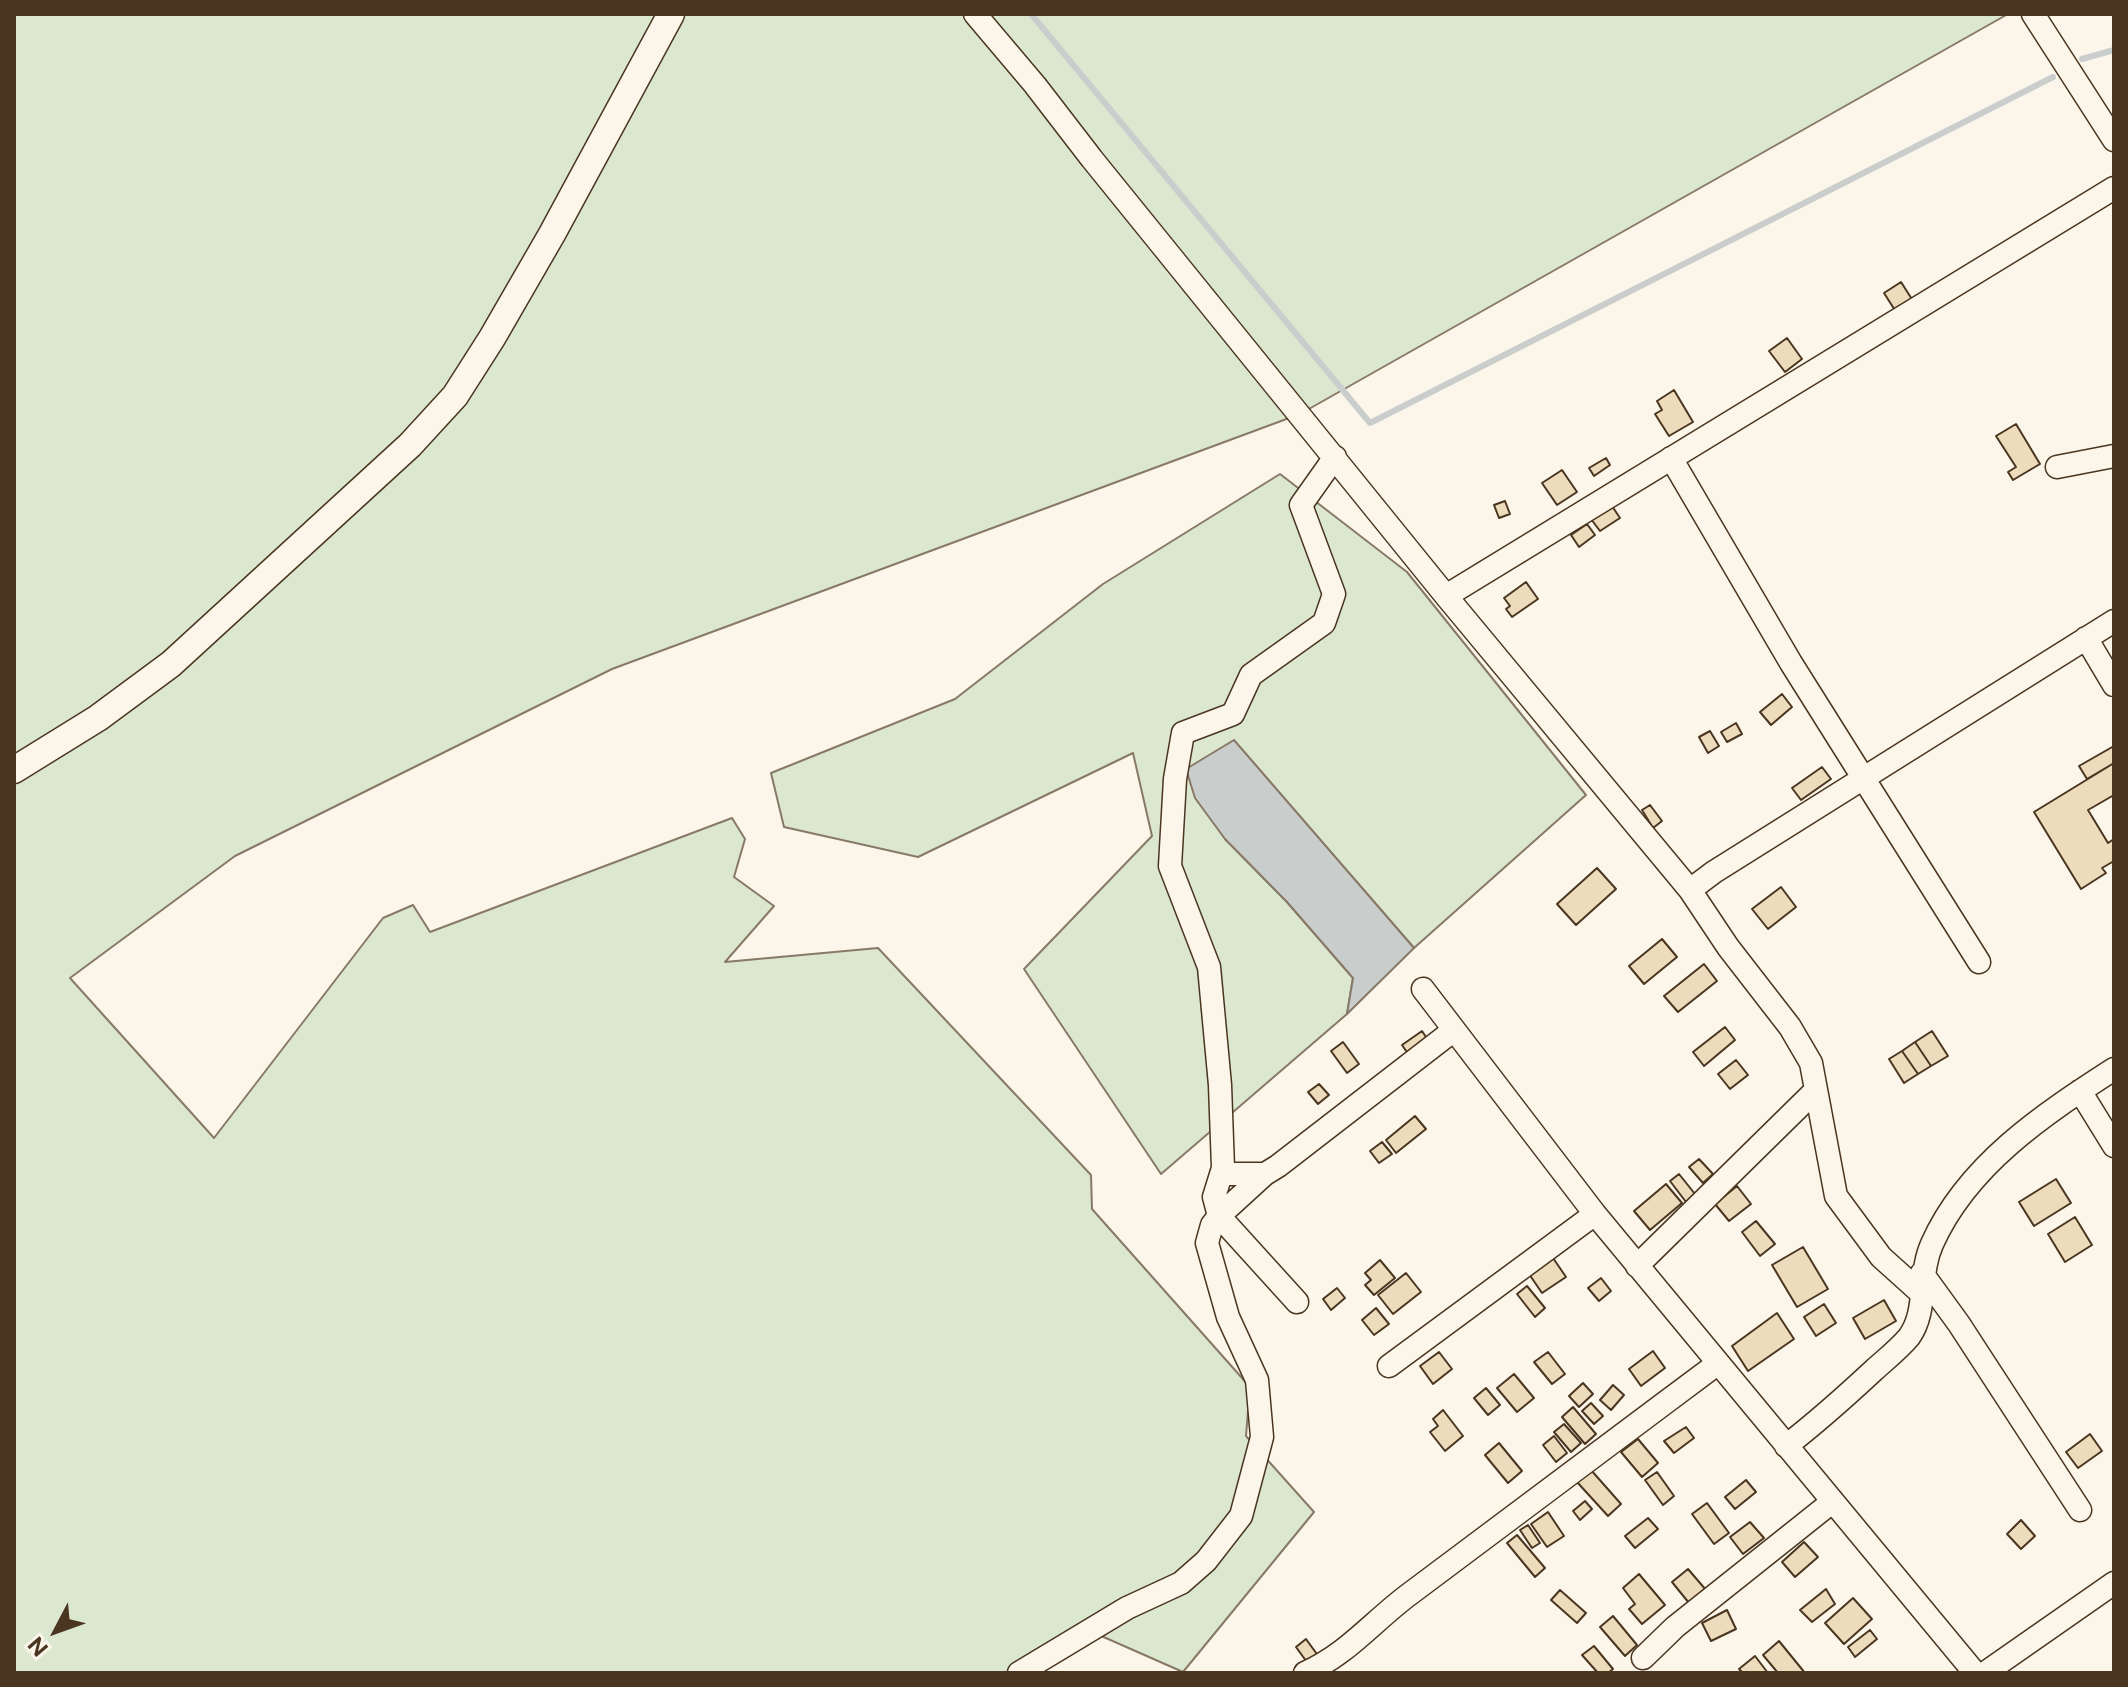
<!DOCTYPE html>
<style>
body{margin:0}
#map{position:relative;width:2128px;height:1687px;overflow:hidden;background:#fbf6e9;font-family:"Public Sans",sans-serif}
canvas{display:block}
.frame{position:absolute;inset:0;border:16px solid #4a3520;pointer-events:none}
.north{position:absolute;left:16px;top:1591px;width:80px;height:80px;-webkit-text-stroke:6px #fbf6e9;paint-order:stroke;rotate:229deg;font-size:22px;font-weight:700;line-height:32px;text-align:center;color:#4a3520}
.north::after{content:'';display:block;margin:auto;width:28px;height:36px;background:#4a3520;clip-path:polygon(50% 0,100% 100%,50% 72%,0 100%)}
</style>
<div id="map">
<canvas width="2128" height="1687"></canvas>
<div class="frame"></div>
<div class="north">N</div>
</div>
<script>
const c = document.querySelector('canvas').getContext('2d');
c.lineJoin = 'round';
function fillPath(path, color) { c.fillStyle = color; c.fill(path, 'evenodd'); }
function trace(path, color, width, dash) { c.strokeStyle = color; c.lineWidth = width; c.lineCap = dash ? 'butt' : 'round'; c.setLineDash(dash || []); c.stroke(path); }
const green = new Path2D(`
 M14,14H2008L1300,414L612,669L235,856L70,978L214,1138L383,918L413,905L430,932L732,818L745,839L734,877L774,906L725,962L878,948L1091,1175L1092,1209L1250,1387L1246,1436L1314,1512L1183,1672L1090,1631L1035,1673H14Z
 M1280,474L1407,572L1586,795L1414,948L1234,741L1225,839L1287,902L1353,978L1347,1014L1161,1174L1024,969L1152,836L1133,753L918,857L784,827L771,773L955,699L1103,584Z`);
fillPath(green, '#dce7d0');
trace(green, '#887966', 2);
const water = new Path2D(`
 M1234,740L1414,948L1347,1014L1353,978L1287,902L1225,839L1195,798L1186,769Z`);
fillPath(water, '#c9cecd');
trace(water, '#887966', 2);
trace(new Path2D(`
 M1031,14L1370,423L2053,77
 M2082,59L2114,50`), '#c9cecd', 6);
const building = new Path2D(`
 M1901,282L1915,304L1898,315L1884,293Z
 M1787,338L1802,359L1785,372L1769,351Z
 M1674,390L1693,422L1669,436L1655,414L1662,410L1657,401Z
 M2016,424L2040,464L2013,480L2008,472L2016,467L1996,436Z
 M1606,458L1610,465L1594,476L1589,468Z
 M1562,470L1577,492L1557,505L1542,483Z
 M1505,501L1510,514L1499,518L1494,505Z
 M1612,506L1620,518L1600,531L1591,519Z
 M1587,524L1595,535L1579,547L1571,535Z
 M1526,582L1538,599L1512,617L1506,609L1510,606L1504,598Z
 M1782,694L1792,707L1771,725L1760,712Z
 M1736,723L1742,734L1727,742L1721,732Z
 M1710,731L1719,746L1708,753L1699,737Z
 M2114,746V763L2087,779L2079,766Z
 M2114,763V795L2088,810L2108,843L2114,839V861L2102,868L2106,873L2081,889L2034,812Z
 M1822,767L1831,779L1801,800L1792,788Z
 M1650,805L1662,821L1653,828L1642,810Z
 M1597,868L1616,889L1576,925L1557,904Z
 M1781,887L1796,907L1768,929L1752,909Z
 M1662,939L1677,957L1644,984L1629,966Z
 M1704,964L1717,981L1678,1012L1664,996Z
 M1725,1027L1735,1040L1704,1066L1693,1052Z
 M1422,1031L1430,1043L1411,1058L1402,1045Z
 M1932,1031L1948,1056L1931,1066L1915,1042Z
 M1343,1042L1359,1064L1347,1073L1331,1051Z
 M1915,1042L1931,1066L1918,1074L1902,1051Z
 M1902,1051L1918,1074L1904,1083L1889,1059Z
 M1736,1060L1748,1075L1730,1089L1718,1074Z
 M1319,1084L1329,1095L1318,1104L1308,1092Z
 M1415,1116L1426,1129L1396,1153L1386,1140Z
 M1382,1142L1392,1154L1379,1163L1370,1151Z
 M1699,1159L1713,1174L1703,1183L1689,1167Z
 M1679,1174L1695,1194L1686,1202L1670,1181Z
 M2056,1179L2071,1203L2034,1226L2019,1202Z
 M1666,1184L1682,1203L1650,1230L1634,1211Z
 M1737,1186L1751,1204L1729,1221L1715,1204Z
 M2075,1217L2092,1245L2065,1262L2048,1234Z
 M1756,1221L1775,1244L1760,1256L1742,1232Z
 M1803,1247L1828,1289L1797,1307L1772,1265Z
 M1551,1255L1566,1277L1542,1293L1527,1271Z
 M1380,1260L1395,1278L1374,1295L1365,1285L1371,1280L1365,1273Z
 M1406,1273L1421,1292L1393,1314L1378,1295Z
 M1601,1278L1611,1291L1599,1301L1588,1288Z
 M1527,1286L1545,1308L1535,1317L1517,1294Z
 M1337,1288L1345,1298L1331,1310L1323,1299Z
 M1884,1300L1896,1321L1865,1339L1853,1318Z
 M1824,1304L1836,1323L1816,1336L1804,1317Z
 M1376,1308L1389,1324L1374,1335L1362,1320Z
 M1777,1313L1794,1339L1748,1371L1732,1346Z
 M1653,1351L1665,1368L1641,1386L1629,1369Z
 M1439,1352L1452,1369L1433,1384L1420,1366Z
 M1548,1352L1565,1374L1552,1384L1534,1362Z
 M1514,1374L1534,1398L1517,1412L1497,1388Z
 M1583,1383L1593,1394L1579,1407L1569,1396Z
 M1613,1385L1624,1395L1611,1410L1600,1400Z
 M1486,1388L1500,1405L1488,1415L1474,1398Z
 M1591,1403L1603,1416L1594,1424L1582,1411Z
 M1573,1407L1596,1434L1585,1444L1562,1417Z
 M1443,1410L1463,1436L1445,1451L1430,1432L1438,1426L1433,1419Z
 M1564,1424L1581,1443L1571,1452L1554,1432Z
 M1686,1427L1694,1438L1674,1453L1664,1441Z
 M2090,1434L2102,1451L2078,1468L2066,1452Z
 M1554,1436L1567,1453L1556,1462L1543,1445Z
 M1638,1439L1658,1463L1642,1477L1621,1452Z
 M1499,1443L1522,1471L1508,1483L1485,1455Z
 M1591,1470L1621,1504L1608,1516L1577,1482Z
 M1657,1472L1674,1496L1663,1505L1645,1480Z
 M1746,1480L1756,1492L1735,1509L1725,1497Z
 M1585,1501L1592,1509L1580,1520L1573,1511Z
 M1707,1503L1729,1533L1714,1544L1692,1514Z
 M1548,1512L1564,1536L1547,1547L1531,1524Z
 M1648,1518L1658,1529L1635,1548L1625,1536Z
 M2021,1520L2035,1536L2021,1549L2007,1534Z
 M1750,1522L1764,1538L1743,1554L1730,1537Z
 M1528,1525L1540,1543L1532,1548L1520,1530Z
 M1517,1535L1545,1568L1535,1577L1507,1543Z
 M1804,1542L1818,1557L1795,1577L1782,1562Z
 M1688,1569L1706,1590L1689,1603L1672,1582Z
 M1639,1574L1665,1605L1642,1624L1629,1609L1635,1604L1623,1588Z
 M1826,1589L1835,1604L1812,1622L1800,1610Z
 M1560,1590L1586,1613L1577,1623L1551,1600Z
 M1853,1598L1872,1619L1844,1644L1825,1623Z
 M1727,1610L1736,1629L1711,1641L1702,1623Z
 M1613,1616L1637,1645L1625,1656L1600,1627Z
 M1870,1630L1877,1639L1855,1657L1848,1647Z
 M1306,1639L1319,1657L1309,1665L1296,1647Z
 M1779,1641L1805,1673H1778L1763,1655Z
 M1594,1646L1613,1669L1608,1673H1598L1582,1655Z
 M1755,1656L1768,1673H1743L1739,1669Z`);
fillPath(building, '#ecdcbc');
trace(building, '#4a3520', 2);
const minor = new Path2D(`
 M975,14L1035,85L1092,159L1446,596L1690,890L1728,947L1790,1027L1811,1063L1836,1196L1881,1257L1921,1293
 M2033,14L2114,140
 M1671,458L1791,663L1979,962
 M2057,467L2114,456
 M1446,596L2114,188
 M2086,638L2114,685
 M1690,890L1714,872L2114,621
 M1423,989L1595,1214L1975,1673
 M2080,1091L2114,1146
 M1222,1174H1265L1278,1166L1454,1030
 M1265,1174L1219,1216L1297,1302
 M1637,1266L1816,1090
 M1922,1273L1959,1324L2080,1510
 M1389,1366L1595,1214
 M1786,1446C1817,1422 1845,1397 1874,1370C1885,1360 1899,1349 1909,1337C1928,1311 1918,1275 1932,1244C1967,1165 2044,1114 2114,1069
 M1643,1658L1675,1627L1832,1502
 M1019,1673L1127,1608L1181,1583L1206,1561L1241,1516L1262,1437L1257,1380L1228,1317L1207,1243L1212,1225L1219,1216L1214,1197L1223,1168L1220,1085L1209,967L1170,866L1175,779L1183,733L1233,714L1251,675L1324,623L1334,594L1301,505L1335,457
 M1305,1673C1348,1654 1374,1620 1411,1593C1514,1517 1615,1440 1717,1364
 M1985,1673L2114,1583`);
const major = new Path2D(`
 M14,770L98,718L171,664L410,445L455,396L492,338L552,234L671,14`);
trace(minor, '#4a3520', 25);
trace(major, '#4a3520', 29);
trace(minor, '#fbf6e9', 22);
trace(major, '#fbf6e9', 26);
</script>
